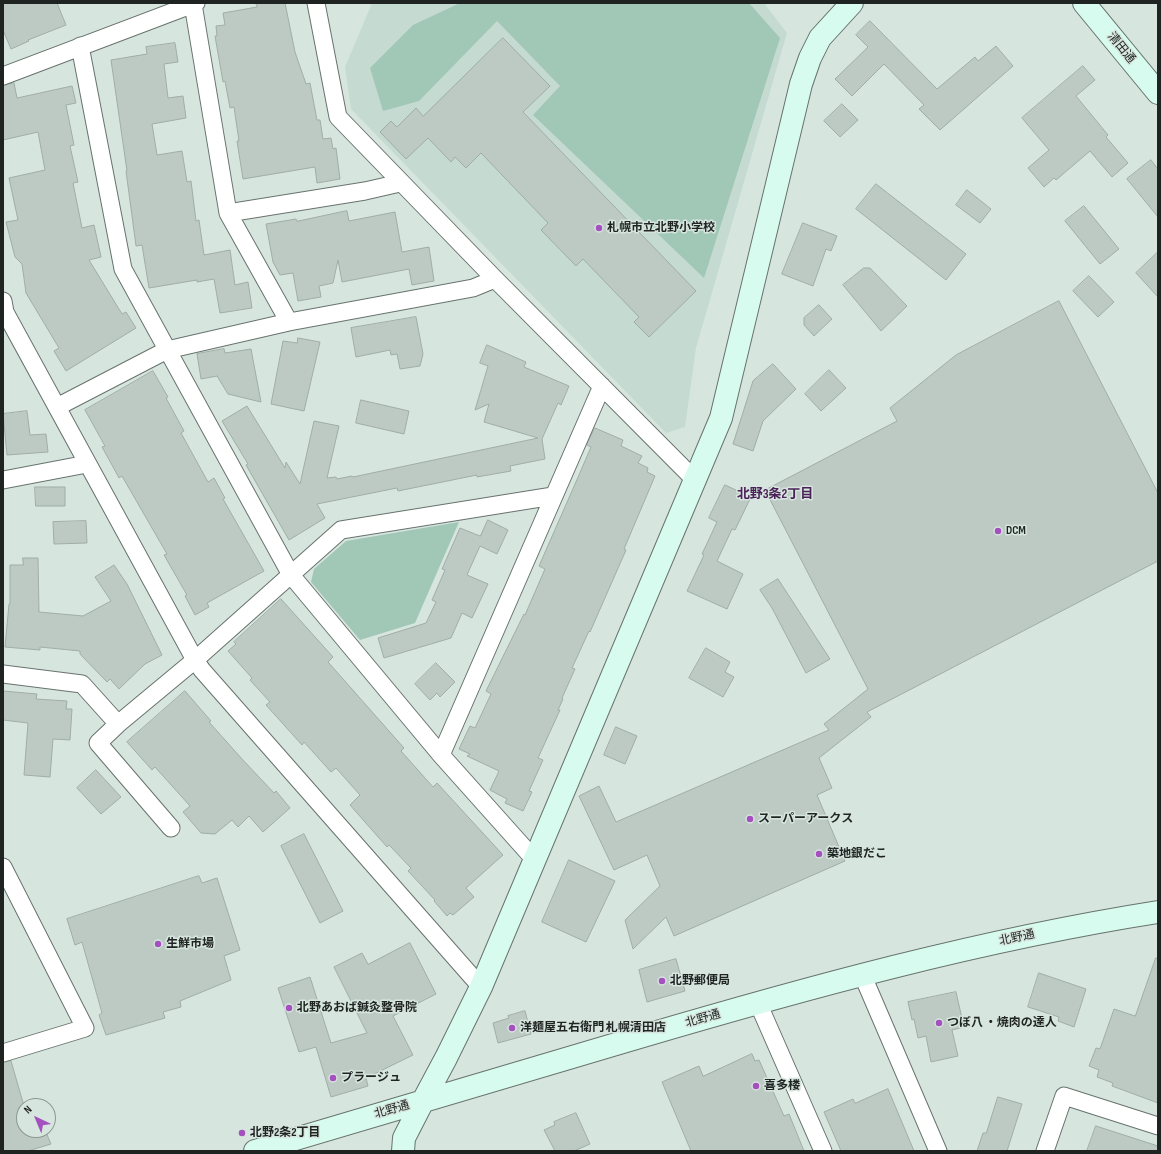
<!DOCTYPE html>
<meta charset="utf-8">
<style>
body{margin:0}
#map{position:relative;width:1161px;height:1154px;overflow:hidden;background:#d7e5df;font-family:"Sofia Sans Condensed",sans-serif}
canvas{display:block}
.frame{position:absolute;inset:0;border:4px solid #1f2422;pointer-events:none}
.north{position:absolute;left:16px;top:1098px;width:40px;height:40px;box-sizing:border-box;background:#d7e5df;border:1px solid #8d9893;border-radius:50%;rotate:316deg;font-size:11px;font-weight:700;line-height:16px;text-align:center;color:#1f2422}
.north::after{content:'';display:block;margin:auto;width:14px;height:18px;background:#a450be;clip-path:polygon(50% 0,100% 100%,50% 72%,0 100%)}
</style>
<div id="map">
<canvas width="1161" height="1154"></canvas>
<div class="frame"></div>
<div class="north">N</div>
</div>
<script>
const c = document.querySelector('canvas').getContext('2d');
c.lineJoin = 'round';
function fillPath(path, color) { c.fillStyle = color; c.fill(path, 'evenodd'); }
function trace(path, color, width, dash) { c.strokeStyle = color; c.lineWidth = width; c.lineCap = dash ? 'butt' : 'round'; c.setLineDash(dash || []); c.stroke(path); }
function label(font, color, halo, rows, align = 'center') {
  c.font = font + ' "Sofia Sans Condensed","Noto Sans JP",sans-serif'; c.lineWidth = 3; c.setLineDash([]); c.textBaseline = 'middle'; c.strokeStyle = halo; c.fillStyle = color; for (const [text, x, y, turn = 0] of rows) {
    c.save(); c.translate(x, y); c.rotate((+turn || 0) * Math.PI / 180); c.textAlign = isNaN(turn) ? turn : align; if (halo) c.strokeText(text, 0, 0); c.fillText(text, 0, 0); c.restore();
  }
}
fillPath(new Path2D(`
 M372,3H764L787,33L696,348L685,427L666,433L351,109L345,67Z`), '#c5dbd1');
fillPath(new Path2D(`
 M460,3H749L780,38L704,278L533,115L560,86L497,21L419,101L383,111L370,68L413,25Z
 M459,522L415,623L360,640L311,582L314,569L346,541Z`), '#a1c7b7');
const building = new Path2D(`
 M3,3H57L66,25L28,40L29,41L11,49L3,30Z
 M256,3H285L295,52L306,84L310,83L317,120H320L323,139L331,138L333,149L336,148L340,179L317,183L315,167L243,179L237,141H239L234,107L230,108L225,81L223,82L215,36H217L216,26L225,25L223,13L257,7Z
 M870,21L937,89L975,57L978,61L996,46L1013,66L940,130L919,109L924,105L884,64L852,96L835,79L868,47L856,35Z
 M503,38L550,86L523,112L696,291L649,337L634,322L639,317L583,259L576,266L541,230L548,223L481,153L466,168L455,157L451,162L428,138L406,159L380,132L391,121L397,127L416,108L423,116Z
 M175,43L178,62L164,64L168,98L183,96L186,118L152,124L157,155L182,151L187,182L191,181L196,221L199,220L204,255L230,250L235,285L248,282L252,308L220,313L214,279L197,282V280L149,288L142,245L136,246L126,171H127L111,60L147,54L146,47Z
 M1083,66L1095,80L1076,96L1108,135L1106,137L1128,163L1112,177L1090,151L1056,180L1054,178L1044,187L1028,168L1049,150L1022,118Z
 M14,83L17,98L72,86L76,103L66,105L74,145L70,146L78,182L73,183L82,228L94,225L101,257L89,260L122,314L126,312L136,328L66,371L54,351L59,348L26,293L22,264L15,257L6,222L18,220L9,178L45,170L38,132L3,140V86Z
 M842,104L858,120L840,137L824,121Z
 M1151,160L1158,169V217L1127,179Z
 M876,184L966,254L946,280L856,209Z
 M967,190L991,209L980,223L956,205Z
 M1084,206L1119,249L1100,264L1065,221Z
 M347,211L349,221L395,212L402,252L429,247L434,281L412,285L409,269L342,282L338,260L333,283L319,286L321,297L298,301L293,273L280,275L273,262L266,224L296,219L297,221Z
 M803,223L837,236L831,251L826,249L813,286L782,274Z
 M1158,252V297L1136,273Z
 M864,268H870L907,306L881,331L843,285Z
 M1089,276L1114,302L1098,317L1073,291Z
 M1059,301L1158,493V561L867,712L871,717L819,758L832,788L817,795L845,861L674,936L666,917L633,949L625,920L660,886L647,855L614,870L579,796L599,786L616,822L829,730L824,724L868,689L765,490L897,421L890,408L956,355Z
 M819,305L832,319L814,336L804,325V318Z
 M416,317L423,354L420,366L400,369L397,354L391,355L390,350L356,357L351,328Z
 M298,338L320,342L304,411L271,404L283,341L297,343Z
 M487,345L526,362L524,367L569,386L561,405L558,403L542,439L545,459L510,466L511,471L477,477V475L398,491L397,488L317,504L325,518L289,540L246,465L248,464L222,421L247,406L285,468L286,462L300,484L314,421L339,426L327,478L336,477L337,479L352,476L353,477L538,438L484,422L489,404L475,410L488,366L480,363Z
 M224,349L225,353L251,349L261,402L228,394L217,376L201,379L197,354Z
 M773,364L796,389L763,421L753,451L733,444L753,381Z
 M829,370L846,388L821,411L805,394Z
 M153,371L168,397L166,398L184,431L181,433L208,482L214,478L225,498L223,499L264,571L207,603L209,607L195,615L185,596L187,595L164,555L167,554L122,476L119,478L112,465L102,447L105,446L85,410Z
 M361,400L409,411L404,434L356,423Z
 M27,411L30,435L46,434L48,452L7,455L3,414Z
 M595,428L623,440L621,446L642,456L638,463L648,468L647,472L655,476L624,549L626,550L590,632L589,631L572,668L575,669L562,698L563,699L558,710H560L538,758L543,760L529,791L532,792L523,811L505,803L507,799L490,790L499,771L467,756L470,754L459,749L470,726L475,728L491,694L486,691L524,614L525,615L545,569L539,566L579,475L591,447L587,445Z
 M725,485L751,497L735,530L732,529L717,561L743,574L727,609L687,591L704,555L702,554L717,522L709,518Z
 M35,487H65V506H36Z
 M488,520L508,530L497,554L480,546L467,575L488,584L472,618L462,613L451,638L384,658L378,638L426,623L436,602L432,600L445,570L442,569L460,528L480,536Z
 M86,521L87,543L54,544L53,522Z
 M23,558H38L39,612L83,616L111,601L95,577L114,565L127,584L162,655L145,664L119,689L110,679L107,682L80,654V651L40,647V650L5,647L9,604H10V565H23Z
 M778,579L830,659L806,673L772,608L760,590Z
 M281,599L333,657L328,662L404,748L401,751L433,787L437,783L503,855L466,888L474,897L453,915L450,913L447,916L434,901L435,900L408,871L411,868L389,845L387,847L350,805L360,795L336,768L331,772L304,742L302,745L266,705L270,702L250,680L252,678L228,651L236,644L234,642Z
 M706,648L730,662L725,672L734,677L723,697L689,678Z
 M436,663L455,682L440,697L437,693L430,700L415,684Z
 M3,691L37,694L36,699L67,701L66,709H72L70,740L53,739L50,777L24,775L28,723L3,720Z
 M185,691L211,721L209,722L242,759L274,793L276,791L290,808L263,832L249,816L238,827L232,820L215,834L201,833L183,812L190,806L155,767L152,770L127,742Z
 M616,727L637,736L625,764L604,755Z
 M96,770L121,797L101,814L77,788Z
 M304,834L343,911L320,923L281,846Z
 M569,860L615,881L586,942L542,922Z
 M199,876L202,883L217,878L240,950L224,956L231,980L180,1001L181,1007L163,1012L165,1018L106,1035L99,1015L102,1013L82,942L75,945L67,919Z
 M410,943L436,994L393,1016L413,1055L366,1078L368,1086L331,1097L316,1047L299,1052L278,988L310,977L331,1043L367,1033L334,967L362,953L368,964Z
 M1156,958H1158V1103L1112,1086L1113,1083L1097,1077L1099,1070L1089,1066L1096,1048L1100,1049L1114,1009L1135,1016Z
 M676,959L685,991L647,1002L639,970Z
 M1039,973L1086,989L1074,1027L1058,1021L1059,1017L1028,1007Z
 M956,992L964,1027L952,1030L958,1056L931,1062L926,1036L918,1038L914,1019L912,1020L908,1002Z
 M525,1011L531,1034L498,1043L493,1023L509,1018L508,1016Z
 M752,1054L755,1061L759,1060L784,1116L789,1114L804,1151H691L662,1082L699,1066L703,1076Z
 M11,1061L24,1106V1130H45L51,1144L28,1151H3V1063Z
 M888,1089L914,1151H841L824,1112L853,1099L855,1103Z
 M998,1097L1022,1104L1007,1151H977L983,1133H986Z
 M576,1113L590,1144L574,1151H555L544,1130L555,1125L554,1122Z
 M1096,1126L1158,1146V1151H1087Z`);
fillPath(building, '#bdcac4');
trace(building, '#a0ada7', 1);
const street = new Path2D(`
 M316,3L338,117L495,279L695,480
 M193,4L228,213L289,322
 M80,46L123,269L291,575L441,755L534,859
 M3,76L196,3
 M228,213L365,191L400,183
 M3,301L5,312L195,660L202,670L481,987
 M57,407L167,350L289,322L473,288L495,279
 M3,480L87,464
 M3,674L82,684L118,724
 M441,755L602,386
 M171,828L98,743L118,724L195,660L341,530L553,496
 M3,867L85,1028L3,1053
 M862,974L938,1151
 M758,1003L823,1151
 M1045,1151L1064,1096L1158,1126`);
const secondary = new Path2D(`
 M1084,3L1158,93
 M255,1151C381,1113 507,1076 633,1039C806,988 980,940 1158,912
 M403,1151L404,1138L423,1101L446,1058L481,987L721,418L801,84L810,58L820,38L852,3`);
trace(street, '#68736e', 19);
trace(secondary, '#68736e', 24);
trace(street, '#fff', 17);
trace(secondary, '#d7fbee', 22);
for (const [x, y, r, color] of [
 [599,228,4,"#a450be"],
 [998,531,4,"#a450be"],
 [750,819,4,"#a450be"],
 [819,854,4,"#a450be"],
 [158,944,4,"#a450be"],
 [662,981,4,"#a450be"],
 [289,1008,4,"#a450be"],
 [939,1023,4,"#a450be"],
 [512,1028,4,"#a450be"],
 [333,1078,4,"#a450be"],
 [756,1086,4,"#a450be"],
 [242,1133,4,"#a450be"]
]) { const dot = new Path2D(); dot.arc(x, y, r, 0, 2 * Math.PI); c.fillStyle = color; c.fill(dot); trace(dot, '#d7e5df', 1.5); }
label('12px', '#1f2422', '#d7e5df', [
 ["清田通",1121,48,51],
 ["北野通",1017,938,-12],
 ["北野通",703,1019,-16],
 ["北野通",392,1110,-16]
]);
label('bold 12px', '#1f2422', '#d7e5df', [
 ["札幌市立北野小学校",607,228],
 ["DCM",1006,531],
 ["スーパーアークス",758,819],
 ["築地銀だこ",827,854],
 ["生鮮市場",166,944],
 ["北野郵便局",670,981],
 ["北野あおば鍼灸整骨院",297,1008],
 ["つぼ八 ・焼肉の達人",947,1023],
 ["洋麺屋五右衛門 札幌清田店",520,1028],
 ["プラージュ",341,1078],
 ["喜多楼",764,1086],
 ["北野2条2丁目",250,1133]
], 'left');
label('bold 13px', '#4b2257', '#d7e5df', [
 ["北野3条2丁目",775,495]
]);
</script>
